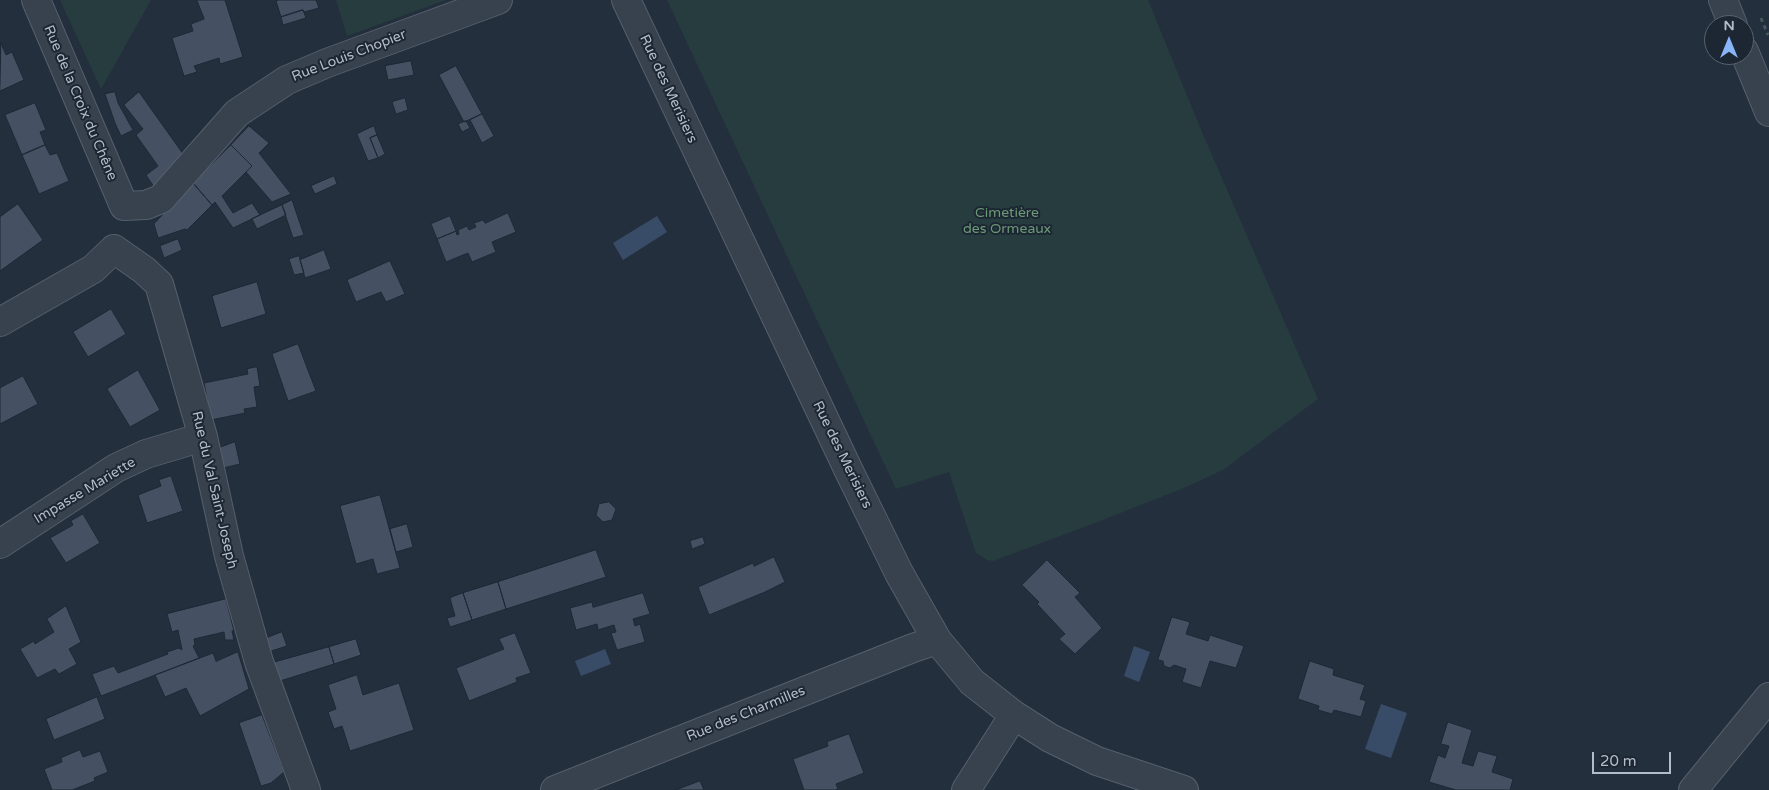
<!DOCTYPE html>
<meta charset="utf-8">
<style>
body{margin:0}
#map{position:relative;width:1769px;height:790px;overflow:hidden;background:#242f3e;font-family:"Varela Round",sans-serif}
canvas{display:block}
.north{position:absolute;left:1704px;top:15px;width:50px;height:50px;box-sizing:border-box;background:#1d2633;border:1px solid #59626f;border-radius:50%;rotate:0deg;font-size:14px;font-weight:700;line-height:20px;text-align:center;color:#b4bcc9}
.north::after{content:'';display:block;margin:auto;width:18px;height:22px;background:#8ab4f8;clip-path:polygon(50% 0,100% 100%,50% 72%,0 100%)}
.scale{position:absolute;left:1592px;top:752px;width:79px;height:22px;box-sizing:border-box;border:2px solid #b4bcc9;border-top:0;padding-left:6px;font-size:15px;line-height:18px;white-space:nowrap;color:#b4bcc9;-webkit-text-stroke:4px #1d2633;paint-order:stroke}
</style>
<div id="map">
<canvas width="1769" height="790"></canvas>
<div class="north">N</div>
<div class="scale">20 m</div>
</div>
<script>
const c = document.querySelector('canvas').getContext('2d');
c.lineJoin = 'round';
function fillPath(path, color) { c.fillStyle = color; c.fill(path, 'evenodd'); }
function trace(path, color, width, dash) { c.strokeStyle = color; c.lineWidth = width; c.lineCap = dash ? 'butt' : 'round'; c.setLineDash(dash || []); c.stroke(path); }
function label(font, color, halo, rows, align = 'center') {
  c.font = font + ' "Varela Round",sans-serif'; c.lineWidth = 4; c.setLineDash([]); c.textBaseline = 'middle'; c.strokeStyle = halo; c.fillStyle = color; for (const [text, x, y, turn = 0] of rows) {
    c.save(); c.translate(x, y); c.rotate((+turn || 0) * Math.PI / 180); c.textAlign = isNaN(turn) ? turn : align; if (halo) c.strokeText(text, 0, 0); c.fillText(text, 0, 0); c.restore();
  }
}
fillPath(new Path2D(`
 M60,0H151L101,89Z
 M336,0H446L347,36Z
 M667,0H1148L1202,132L1318,399L1223,470L1184,488L1100,521L993,561L987,560L976,553L949,472L896,489Z`), '#263c3f');
fillPath(new Path2D(`
 M657,216L667,232L623,260L613,243Z
 M1134,646L1150,652L1139,682L1124,676Z
 M605,649L611,664L581,676L575,661Z
 M1381,704L1407,713L1391,758L1365,749Z`), '#394c67');
const building = new Path2D(`
 M197,0H225L243,57L220,64L219,58L194,66L197,72L184,76L172,38L193,31L191,24L204,19Z
 M279,0H316L319,8L304,12L303,10L281,17L276,1Z
 M303,10L306,18L283,25L281,17Z
 M1,43L6,55L12,52L24,80L0,91Z
 M411,61L414,75L388,80L385,66Z
 M456,66L482,114L464,122L439,75Z
 M115,92L118,103L133,130L121,136L115,123L105,94Z
 M139,92L186,158L154,187L146,175L158,166L136,135L143,129L124,105Z
 M405,98L408,110L396,114L392,102Z
 M35,103L46,130L40,132L45,145L22,155L5,115Z
 M482,114L494,136L482,143L470,120Z
 M466,121L470,128L462,132L458,124Z
 M249,126L269,143L259,153L291,194L272,202L246,172L252,166L231,145Z
 M374,126L377,135L370,138L378,158L368,161L357,134Z
 M377,135L385,154L378,158L370,138Z
 M45,145L50,155L57,153L69,181L39,194L22,155Z
 M231,145L252,166L222,196L233,213L252,203L260,215L233,228L215,202L212,205L193,183Z
 M334,176L337,184L315,194L311,186Z
 M193,183L212,205L187,230L185,229L158,238L154,224Z
 M292,200L304,235L293,238L282,205Z
 M18,204L43,240L0,271V217Z
 M282,205L286,215L257,229L252,219Z
 M508,213L516,232L492,242L496,252L472,262L468,253L446,262L437,239L456,231L457,235L459,234L458,230L467,226L469,230L476,227L474,223L483,220L485,223Z
 M450,216L456,231L437,239L431,224Z
 M178,239L182,250L164,258L160,246Z
 M324,250L331,269L305,278L300,260Z
 M299,256L304,273L294,275L289,259Z
 M390,261L405,294L386,302L381,292L356,302L347,280Z
 M257,282L266,314L221,328L212,296Z
 M111,309L126,334L88,357L73,332Z
 M298,344L316,391L288,401L272,354Z
 M257,367L260,386L254,387L257,407L244,409L245,413L211,420L204,383L248,374L247,369Z
 M138,370L160,410L130,427L107,389Z
 M23,376L38,404L0,424V388Z
 M235,442L240,464L219,469L216,449Z
 M171,476L183,511L147,523L138,495L161,486L159,480Z
 M380,495L400,568L377,574L373,559L356,564L340,506Z
 M609,502L616,509L612,520L603,522L596,515L599,504Z
 M83,514L100,543L66,563L50,538L73,525L71,521Z
 M407,524L413,547L396,552L390,529Z
 M703,537L705,544L692,549L690,541Z
 M596,550L606,577L506,609L498,582Z
 M774,557L785,582L765,592L709,615L698,587L753,563L754,566Z
 M1047,560L1080,593L1075,597L1102,628L1075,654L1059,639L1065,634L1037,604L1039,602L1022,585Z
 M498,582L506,609L472,620L463,593Z
 M463,593L472,620L450,627L447,618L455,616L450,598Z
 M643,593L650,614L633,619L635,626L640,624L645,642L617,650L611,633L616,632L614,625L598,630L597,624L576,630L570,608L592,602L593,607Z
 M226,599L234,631H232L234,640H225L224,632L194,639L195,645L193,646L199,658L101,696L92,674L114,666L118,673L168,654L167,652L179,648L182,650L178,630L172,632L167,614Z
 M66,606L81,642L69,649L77,664L59,674L55,669L37,678L20,649L34,641L35,644L54,632L47,619Z
 M1172,617L1190,622L1186,634L1208,641L1210,635L1244,646L1236,668L1210,661L1201,688L1182,682L1186,669L1174,665L1170,668L1164,666L1163,661L1158,660Z
 M282,632L287,646L268,652L264,639Z
 M515,633L531,673L516,678L517,682L469,701L456,668L504,649L499,639Z
 M356,639L361,655L334,664L329,647Z
 M329,647L334,664L277,682L272,663Z
 M238,652L249,689L200,716L186,688L165,697L155,675L213,653L216,661Z
 M1310,661L1334,669L1333,675L1365,685L1360,699L1366,701L1361,717L1334,710L1332,714L1318,710L1319,706L1298,699Z
 M357,675L363,695L399,683L414,730L350,751L342,726L334,729L328,712L336,709L328,685Z
 M97,697L105,719L54,740L46,719Z
 M262,715L284,772L271,783L261,786L239,723Z
 M1448,722L1472,730L1462,763L1473,766L1478,751L1497,756L1492,772L1513,779L1510,790H1456L1429,782L1438,755L1445,758L1449,746L1441,744Z
 M849,734L864,773L836,784L838,789L835,790H804L793,759L828,746L827,742Z
 M80,750L83,757L100,751L108,772L94,778L95,781L72,790H52L44,769L62,762L61,758Z
 M700,781L704,790H676Z`);
fillPath(building, '#455162');
trace(building, '#1f2835', 1);
const minor = new Path2D(`
 M36,0L124,206
 M626,0L848,469L899,573L937,640L972,682L1014,715L1050,738L1097,761L1184,790
 M1723,0L1733,25
 M1744,51L1769,112
 M124,206L146,205L161,199L237,113L287,80L327,63L498,0
 M114,249L144,270L159,284L203,437L229,556L259,662L306,790
 M0,322L93,269L114,249
 M0,544L116,468L146,454L203,437
 M555,790L913,648L937,640
 M966,790L1014,715
 M1693,790L1769,697`);
trace(minor, '#565f6c', 30);
trace(new Path2D(`
 M1761,18L1768,35`), '#44595c', 3, [4, 4]);
trace(minor, '#38414e', 28);
label('14px', '#b4bcc9', '#1d2633', [
 ["Rue Louis Chopier",349,56,-21],
 ["Rue des Merisiers",668,89,65],
 ["Rue de la Croix du Chêne",80,103,67],
 ["Rue des Merisiers",842,455,64],
 ["Rue du Val Saint-Joseph",214,490,77],
 ["Impasse Mariette",85,491,-31],
 ["Rue des Charmilles",746,714,-22]
]);
label('14px', '#6b9a76', '#1d2633', [
 ["Cimetière",1007,213],
 ["des Ormeaux",1007,229]
]);
</script>
